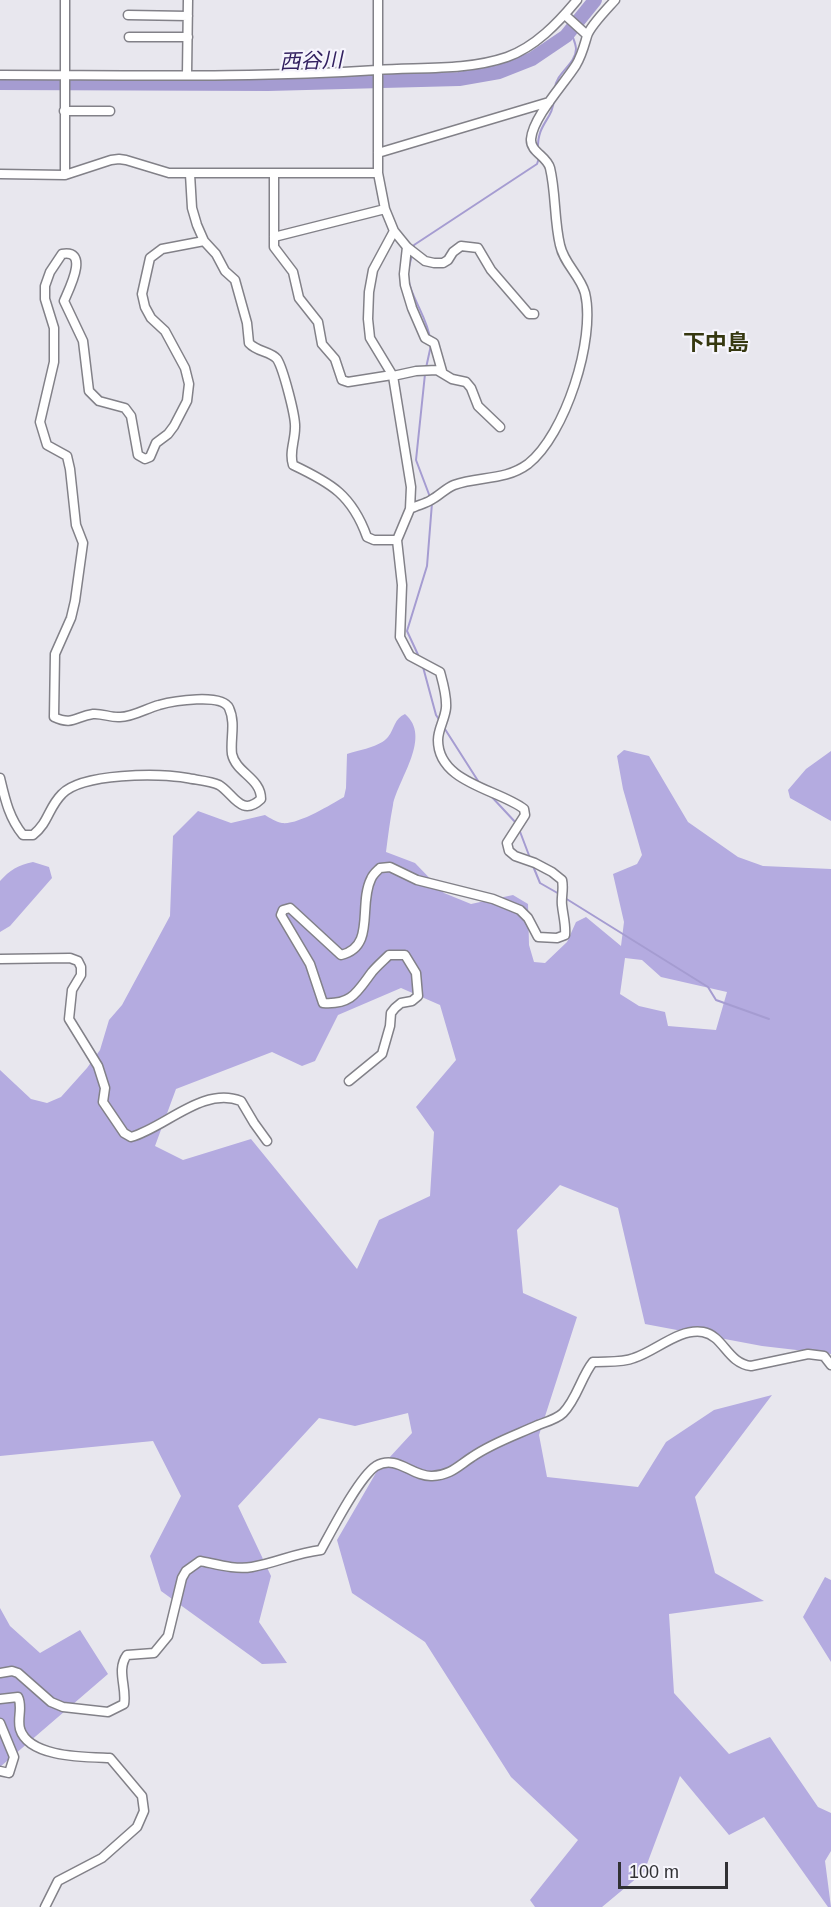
<!DOCTYPE html>
<meta charset="utf-8">
<style>
body{margin:0}
#map{position:relative;width:831px;height:1907px;overflow:hidden;background:#e8e7ee;font-family:Helvetica,sans-serif}
canvas{display:block}
.scale{position:absolute;left:618px;top:1862px;width:110px;height:27px;box-sizing:border-box;border:3px solid #313134;border-top:0;padding-left:8px;font-size:18px;line-height:21px;white-space:nowrap;color:#313134;-webkit-text-stroke:4px #f6f5fc;paint-order:stroke}
</style>
<div id="map">
<canvas width="831" height="1907"></canvas>
<div class="scale">100 m</div>
</div>
<script>
const c = document.querySelector('canvas').getContext('2d');
c.lineJoin = 'round';
function fillPath(path, color) { c.fillStyle = color; c.fill(path, 'evenodd'); }
function trace(path, color, width, dash) { c.strokeStyle = color; c.lineWidth = width; c.lineCap = dash ? 'butt' : 'round'; c.setLineDash(dash || []); c.stroke(path); }
function label(font, color, halo, rows, align = 'center') {
  c.font = font + ' Helvetica,"Noto Sans JP",sans-serif'; c.lineWidth = 4.5; c.setLineDash([]); c.textBaseline = 'middle'; c.strokeStyle = halo; c.fillStyle = color; for (const [text, x, y, turn = 0] of rows) {
    c.save(); c.translate(x, y); c.rotate((+turn || 0) * Math.PI / 180); c.textAlign = isNaN(turn) ? turn : align; if (halo) c.strokeText(text, 0, 0); c.fillText(text, 0, 0); c.restore();
  }
}
fillPath(new Path2D(`
 M405,714C432,737 399,777 393,805C390,820 388,836 386,852L415,863L444,893L471,904L513,895L528,904L529,945L534,962L545,963L567,942L576,922L586,917L621,946L624,922L613,874L637,864L642,855L623,789L617,756L624,750L649,756L688,822L738,857L763,866L831,869V1354L762,1346L645,1324L618,1208L560,1185L517,1230L523,1293L577,1317L539,1435L547,1477L638,1487L666,1442L714,1410L772,1395L695,1497L715,1573L764,1601L669,1614L674,1693L729,1754L770,1737L818,1807L831,1813V1851L825,1861L831,1907H828L764,1817L729,1835L680,1776L644,1872L602,1907H535L530,1900L578,1840L511,1777L425,1642L352,1593L337,1540L377,1471L412,1433L408,1413L355,1426L319,1418L238,1506L271,1576L259,1622L287,1663L262,1664L161,1591L150,1556L181,1496L153,1441L0,1456V1070L31,1099L47,1103L61,1097L87,1068L100,1050L109,1020L122,1005L170,916L173,836L198,811L231,823L265,815C270,818 276,822 282,823C298,825 330,805 344,797L346,788L347,754C359,750 380,747 388,737C395,728 394,719 405,714ZM625,958L642,960L661,977L727,992L716,1030L668,1026L665,1012L639,1006L620,994ZM401,988L440,1005L456,1060L416,1107L434,1132L430,1196L379,1220L357,1269L251,1139L183,1160L155,1146L176,1089L272,1052L302,1066L315,1061L338,1015Z
 M831,751V821L790,798L788,790L806,769Z
 M33,862L49,867L52,878L10,926L0,932V881C10,870 18,865 33,862Z
 M825,1577L831,1580V1662L803,1617Z
 M0,1608L10,1626L40,1653L80,1630L108,1674L0,1767Z`), '#b4abe0');
trace(new Path2D(`
 M555,88C556,73 576,64 576,49C576,43 572,36 570,30
 M538,149C537,123 553,120 554,99
 M414,248V245L537,164L539,158
 M413,253C411,259 409,266 408,272C407,293 428,317 430,339
 M426,368L431,345
 M425,374L416,460L430,497
 M420,659L407,631L427,566L432,503
 M423,667L436,715L440,721
 M443,726L480,784
 M490,795L517,824
 M519,829L530,858
 M533,866L540,883L561,895
 M565,898L708,987L716,1000L769,1019`), '#a59cd1', 2);
trace(new Path2D(`
 M0,83L268,84L459,79L499,72L532,59L566,36L595,0`), '#a59cd1', 14);
const street = new Path2D(`
 M65,0V175
 M378,0V173L385,209L394,231L407,247L425,261L434,263H443L448,260L453,252L461,246L478,248L491,270L529,314H534
 M128,15L188,16
 M565,15L587,35
 M129,37H188
 M0,75C125,75 251,78 377,70C420,67 466,71 507,57C535,47 558,23 577,0
 M187,75L188,0
 M64,111H110
 M378,153L549,102
 M0,174L65,175L111,160L119,159L126,160L169,173H378
 M190,174L192,208L197,225L204,241L216,254L225,271L235,280L247,323L249,343C257,352 270,351 277,359C283,368 296,417 295,428C295,441 289,452 293,465C331,483 352,495 367,537L374,540H397
 M274,174V247L293,272L299,298L318,322L322,344L335,359L342,380L348,382L392,375
 M274,237L385,209
 M407,247L404,274L405,285L412,308L425,338L434,343L442,371
 M393,376L416,371L437,370L452,379L466,382L471,388L478,406L500,427
 M410,509C417,505 425,504 431,500C439,496 446,488 454,485C479,476 505,481 528,464C565,435 596,339 585,293C580,275 564,264 560,245C554,220 556,193 550,168C547,156 530,152 531,139C533,117 564,84 576,65C582,55 584,46 587,36C590,26 608,8 615,0
 M0,778C5,799 9,818 23,835H33C49,822 48,808 62,794C82,773 159,773 187,778C197,780 211,781 219,785C233,793 241,818 261,799C261,778 236,773 232,754C230,740 236,723 229,708C222,693 173,701 159,705C147,708 133,717 120,717C111,718 102,713 93,714C76,716 73,726 54,717L55,654L71,618L75,601L83,543L76,525L70,469L67,456L47,445L40,422L54,362V328L45,299V286L50,272L62,254C90,249 69,289 64,301L83,341L89,391L99,401L125,408L131,416L138,455L145,459L150,457L156,443L168,434L174,426L187,401L189,384L185,368L165,331L151,318L145,307L142,294L150,258L162,249L204,241
 M0,959L70,958L78,961L81,967V975L72,990L69,1019L98,1066L105,1088L103,1102L124,1133L131,1137C166,1127 203,1086 241,1101L254,1123L267,1141
 M349,1081L382,1054L390,1026L391,1013L395,1008L401,1003L412,1001L418,996L416,973L405,955H389C384,960 377,966 372,972C357,992 352,1005 323,1003L310,964L281,915L283,910L290,908L341,955C376,947 358,905 371,879C373,874 377,871 380,868L390,867L417,880L493,899L520,910L528,918L538,937L557,938L565,935C566,925 563,915 562,905C561,897 564,889 562,880L552,872L535,863L515,856L509,851L507,843L525,815L524,809C498,789 438,783 438,740C438,729 445,719 446,708C447,696 443,683 440,672L410,656L400,637L402,585L397,540L410,509L411,487L393,376L370,338L368,319L369,292L373,270L394,231
 M0,1673L12,1671L18,1673L51,1702L63,1707L108,1712L124,1704C127,1687 116,1670 127,1655L154,1653L168,1636L182,1578L186,1571L200,1561C216,1564 235,1570 252,1567C276,1563 295,1553 321,1550C332,1530 359,1477 376,1466C397,1454 412,1477 432,1476C451,1475 458,1466 472,1457C492,1443 516,1435 538,1425C546,1422 557,1419 563,1413C577,1399 581,1377 593,1362C606,1361 622,1363 634,1358C656,1351 679,1328 703,1332C724,1336 727,1363 751,1366L808,1354L824,1356L831,1365
 M0,1699L18,1697C23,1707 17,1718 20,1729C29,1758 86,1757 110,1758L142,1796L144,1811L137,1827L102,1858L58,1881L45,1907
 M0,1723L14,1757L9,1773L0,1771`);
trace(street, '#828188', 11);
trace(street, '#fff', 8);
label('italic 21px', '#332160', '#f6f5fc', [
 ["西谷川",311,62,-2]
]);
label('bold 22px', '#363810', '#f6f5fc', [
 ["下中島",716,344]
]);
</script>
